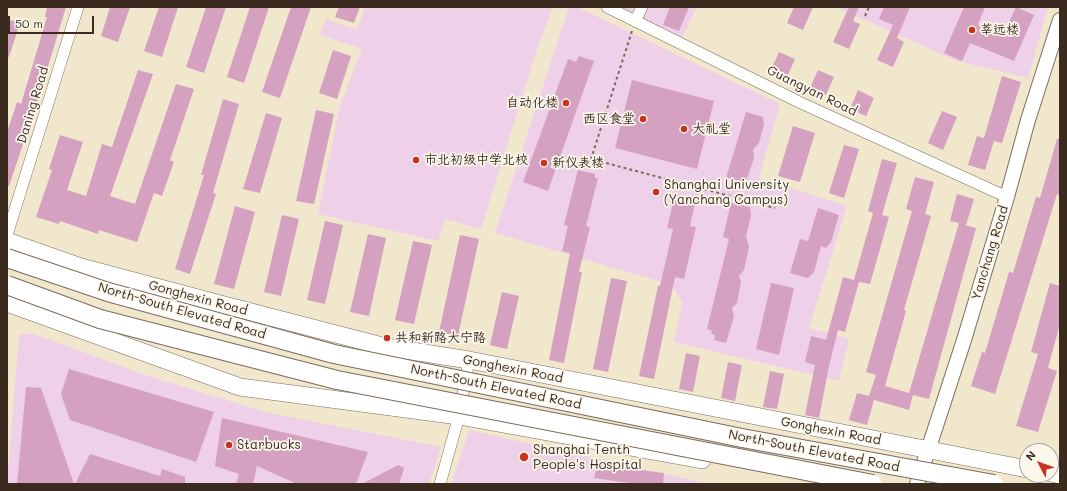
<!DOCTYPE html>
<meta charset="utf-8">
<style>
body{margin:0}
#map{position:relative;width:1067px;height:491px;overflow:hidden;background:#f1e7cd;font-family:Mali,sans-serif}
canvas{display:block}
.frame{position:absolute;inset:0;border:8px solid #3b2a1e;pointer-events:none}
.north{position:absolute;left:1019px;top:443px;width:40px;height:40px;box-sizing:border-box;background:#fbf7ec;border:1px solid #aea59a;border-radius:50%;rotate:311deg;font-size:11px;font-weight:700;line-height:16px;text-align:center;color:#3b2a1e}
.north::after{content:'';display:block;margin:auto;width:14px;height:18px;background:#c8321e;clip-path:polygon(50% 0,100% 100%,50% 72%,0 100%)}
.scale{position:absolute;left:8px;top:16px;width:86px;height:18px;box-sizing:border-box;border:2px solid #3b2a1e;border-top:0;padding-left:5px;font-size:12px;line-height:14px;white-space:nowrap;color:#3b2a1e;-webkit-text-stroke:3px #fbf7ec;paint-order:stroke}
</style>
<div id="map">
<canvas width="1067" height="491"></canvas>
<div class="frame"></div>
<div class="north">N</div>
<div class="scale">50 m</div>
</div>
<script>
const c = document.querySelector('canvas').getContext('2d');
c.lineJoin = 'round';
function fillPath(path, color) { c.fillStyle = color; c.fill(path, 'evenodd'); }
function trace(path, color, width, dash) { c.strokeStyle = color; c.lineWidth = width; c.lineCap = dash ? 'butt' : 'round'; c.setLineDash(dash || []); c.stroke(path); }
function label(font, color, halo, rows, align = 'center') {
  c.font = font + ' Mali,"LXGW WenKai TC",sans-serif'; c.lineWidth = 3.5; c.setLineDash([]); c.textBaseline = 'middle'; c.strokeStyle = halo; c.fillStyle = color; for (const [text, x, y, turn = 0] of rows) {
    c.save(); c.translate(x, y); c.rotate((+turn || 0) * Math.PI / 180); c.textAlign = isNaN(turn) ? turn : align; if (halo) c.strokeText(text, 0, 0); c.fillText(text, 0, 0); c.restore();
  }
}
fillPath(new Path2D(`
 M365,7H553L535,55L481,229L445,219L438,241L318,214L340,106L362,49L320,35L326,19L357,30Z
 M569,7H577L780,104L759,178L847,206L809,328L849,339L839,381L674,342L682,303L672,285L495,233Z
 M619,7H697L682,38Z
 M836,7H1048L1028,78L957,61Z
 M23,334H34L148,376L269,413L441,447L429,484H7L19,335Z
 M469,430L709,484H451Z`), '#eed0e8');
fillPath(new Path2D(`
 M47,7H66L40,93L9,186H7V132L17,102L21,104L47,17H45Z
 M110,7H130L118,42L101,36Z
 M159,7H178L162,57L144,51Z
 M206,7H226L204,73L186,67Z
 M250,7H269L244,83L227,77Z
 M291,7H311L280,98L262,92Z
 M339,7H360L354,23L335,17Z
 M670,7H689L679,31L663,25Z
 M794,7H813L803,30L787,23Z
 M849,7H859L853,21L860,24L849,49L833,42Z
 M884,7H910L897,38L904,42L893,67L877,60L893,25L879,19Z
 M964,7H985L978,24L1003,35L1016,7L1034,15L1014,61L970,43L962,61L944,53Z
 M7,19L20,23L9,57L7,56Z
 M333,50L351,56L337,99L319,93Z
 M779,52L795,59L787,77L771,70Z
 M579,56L594,61L548,191L523,182L568,59L576,62Z
 M138,70L153,74L110,196L135,204L176,84L194,89L170,160L174,162L162,196L154,193L137,242L99,230L98,234L60,221L59,224L36,217L52,170L49,169L60,135L83,142L67,190L86,196L102,144L112,147Z
 M818,70L834,77L826,95L810,88Z
 M1002,76L1021,82L1002,143L994,141L985,170L968,165L977,136L984,138Z
 M632,80L714,101L697,169L615,148Z
 M858,90L874,98L866,116L850,109Z
 M223,99L239,104L213,193L216,194L190,274L175,269L204,175H201Z
 M316,110L334,114L314,204L296,201Z
 M942,111L957,117L943,150L928,143Z
 M746,112L763,117L764,124L759,143L753,150L754,158L748,176L743,183L726,178Z
 M266,113L282,118L260,193L243,189Z
 M793,126L815,133L800,182L778,176Z
 M1057,139H1060V195L1057,194L995,394L971,386L982,352L985,353L1009,272L1013,273L1036,197L1040,198Z
 M844,145L859,149L844,198L829,193Z
 M882,159L897,163L882,215L889,217L870,284L859,282L845,332L838,330L829,366L819,418L805,415L815,365L805,362L811,336L826,340L843,277L854,280L873,213L868,211Z
 M578,170L595,174V178H598L586,226L590,227L579,272H582L564,363L549,360L570,253L562,251L568,226L564,225Z
 M915,177L934,182L925,214L931,216L904,310L906,311L885,386L909,393L959,223L950,221L957,194L974,199L966,225H964L976,228L929,399L913,395L909,410L874,400L867,425L849,420L857,393L869,396L876,375L866,372L912,211L906,209Z
 M675,195L696,199L690,226L696,227L684,279L675,277L654,379L639,376L658,286H660L673,229L667,228Z
 M731,203L750,207L751,216L746,236L749,247L744,270L739,276L741,282L737,303L732,308L734,317L726,343L714,340L715,335L711,334L712,331L707,329L729,239L723,237Z
 M235,206L255,212L234,289L214,284Z
 M818,208L839,215L831,242L826,248L821,246L814,272L808,278L790,273L800,239L808,241Z
 M282,215L299,219L281,296L264,292Z
 M325,221L343,225L325,304L307,300Z
 M368,234L386,238L369,316L350,312Z
 M460,235L479,239L458,336L439,332Z
 M413,241L432,245L414,324L395,320Z
 M611,278L627,281L608,372L593,369Z
 M771,283L794,288L779,355L756,349Z
 M1050,283L1060,286V324L1048,368L1057,371L1038,432L1016,426L1038,354L1031,352Z
 M502,292L519,296L507,349L490,345Z
 M686,353L700,356L693,392L679,389Z
 M728,362L742,365L735,401L721,398Z
 M69,369L214,412L196,462L70,420L61,394Z
 M770,371L784,374L777,409L763,407Z
 M26,387L41,388L74,484H17Z
 M222,418L368,452L356,484H297L257,466L253,484H236L239,474L215,466Z
 M90,454L160,476L162,469L185,477V484H75Z
 M398,465L404,468L399,484H362Z
 M597,465L664,473L663,484H636L594,478Z`), '#d5a1c0');
const minor = new Path2D(`
 M607,7L801,103L1007,197
 M635,21L642,7
 M7,235L78,7
 M440,484L459,416L469,360`);
const tertiary = new Path2D(`
 M917,484L964,340L1007,197L1028,120L1060,20`);
const primary = new Path2D(`
 M7,241L81,267L224,305L386,347L469,360L1027,469
 M7,303L240,387L459,416L702,460
 M1051,473L1060,475`);
trace(minor, '#7b6c5b', 12);
trace(tertiary, '#7b6c5b', 16);
trace(primary, '#7b6c5b', 18);
trace(new Path2D(`
 M865,16L869,7
 M632,31L591,159L775,208`), '#7b6c5b', 2, [3, 3]);
trace(minor, '#fff', 11);
trace(tertiary, '#fff', 14);
trace(primary, '#fff', 17);
const trunkBridge = new Path2D(`
 M7,258L108,292L334,354L742,438L994,484
 M7,285L100,319L337,380L873,484`);
trace(trunkBridge, '#7b6c5b', 20, []);
trace(trunkBridge, '#fff', 18);
for (const [x, y, r, color] of [
 [972,30,4,"#c8321e"],
 [566,103,4,"#c8321e"],
 [643,119,4,"#c8321e"],
 [684,129,4,"#c8321e"],
 [416,160,4,"#c8321e"],
 [544,163,4,"#c8321e"],
 [656,192,4,"#c8321e"],
 [387,338,4,"#c8321e"],
 [229,445,4,"#c8321e"],
 [524,457,5,"#c8321e"]
]) { const dot = new Path2D(); dot.arc(x, y, r, 0, 2 * Math.PI); c.fillStyle = color; c.fill(dot); trace(dot, '#fbf7ec', 1.5); }
label('13px', '#3b2a1e', '#fbf7ec', [
 ["莘远楼",980,30],
 ["自动化楼",558,103,"right"],
 ["西区食堂",635,119,"right"],
 ["大礼堂",692,129],
 ["市北初级中学北校",424,160],
 ["新仪表楼",552,163],
 ["Shanghai University",664,185],
 ["(Yanchang Campus)",664,200],
 ["共和新路大宁路",395,338],
 ["Starbucks",237,445],
 ["Shanghai Tenth",533,450],
 ["People's Hospital",533,465]
], 'left');
label('13px', '#3b2a1e', '#fbf7ec', [
 ["Guangyan Road",812,91,26],
 ["Daning Road",33,105,-73],
 ["Yanchang Road",990,253,-73],
 ["Gonghexin Road",198,298,15],
 ["North-South Elevated Road",182,311,16],
 ["Gonghexin Road",513,369,11],
 ["North-South Elevated Road",496,387,12],
 ["Gonghexin Road",831,431,11],
 ["North-South Elevated Road",814,451,11]
]);
</script>
